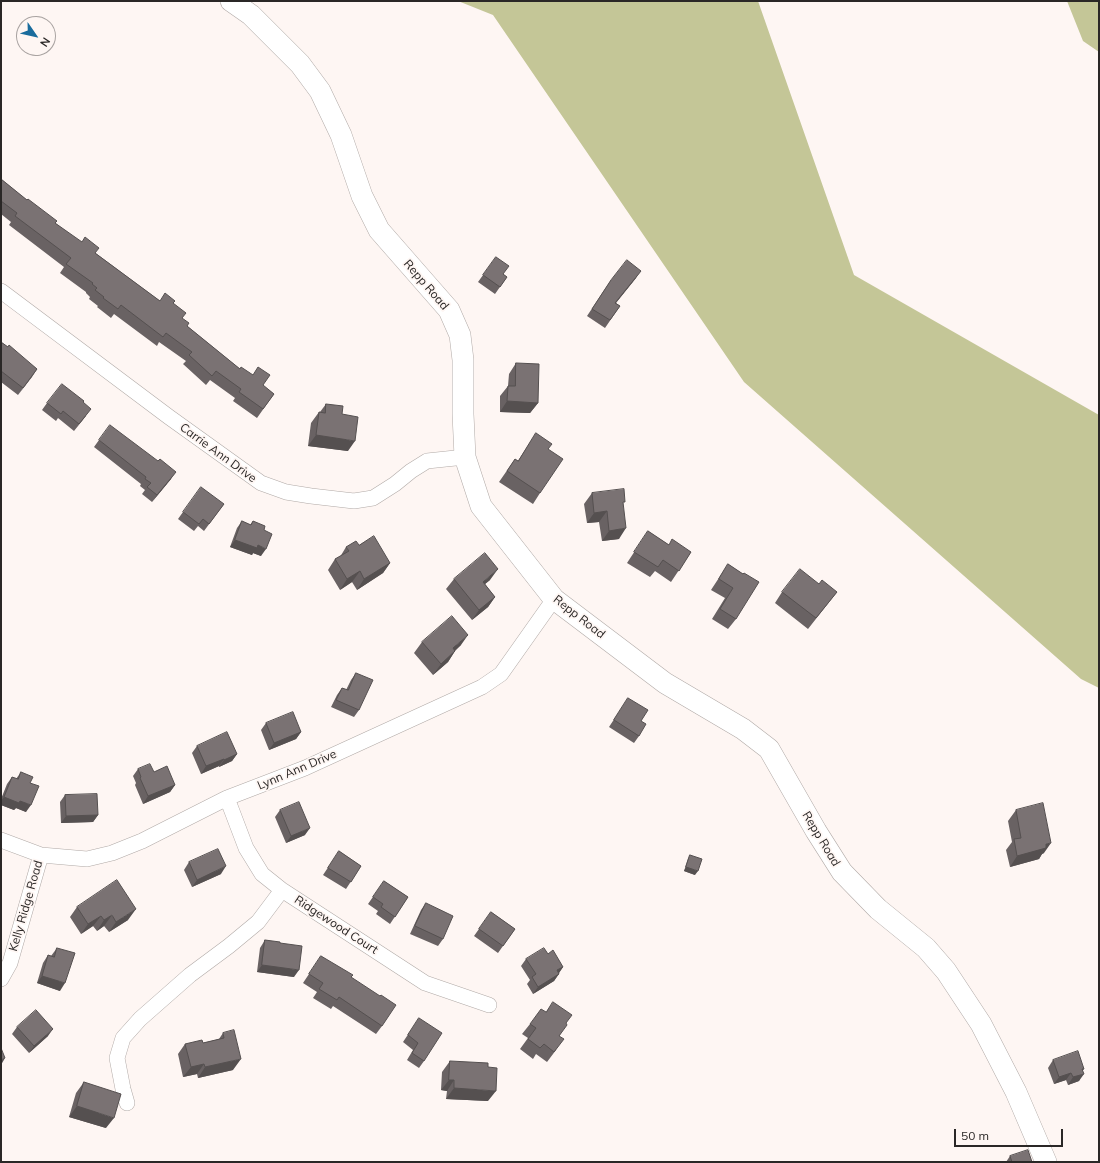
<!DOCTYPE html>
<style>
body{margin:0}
#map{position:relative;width:1100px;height:1163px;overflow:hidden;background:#fef6f3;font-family:Mulish,sans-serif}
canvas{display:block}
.frame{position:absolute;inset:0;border:2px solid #2a2726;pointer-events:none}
.north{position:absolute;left:16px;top:16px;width:40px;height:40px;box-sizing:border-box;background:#fef6f3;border:1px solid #a9a3a1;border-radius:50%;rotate:124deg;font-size:11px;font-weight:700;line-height:16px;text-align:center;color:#2a2726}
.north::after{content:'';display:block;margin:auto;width:14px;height:18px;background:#196c9d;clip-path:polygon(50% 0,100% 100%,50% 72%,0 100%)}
.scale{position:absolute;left:954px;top:1129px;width:109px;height:18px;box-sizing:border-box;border:2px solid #2a2726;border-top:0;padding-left:5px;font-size:12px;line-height:14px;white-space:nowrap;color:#2a2726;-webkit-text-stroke:3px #fef6f3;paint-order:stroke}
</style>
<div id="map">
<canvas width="1100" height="1163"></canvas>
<div class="frame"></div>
<div class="north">N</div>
<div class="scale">50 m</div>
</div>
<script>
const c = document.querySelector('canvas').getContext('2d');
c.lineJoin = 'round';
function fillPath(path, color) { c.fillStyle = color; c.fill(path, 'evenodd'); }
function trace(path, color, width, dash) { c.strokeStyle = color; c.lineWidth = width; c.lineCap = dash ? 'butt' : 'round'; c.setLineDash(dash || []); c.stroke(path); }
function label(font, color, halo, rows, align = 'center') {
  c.font = font + ' Mulish,sans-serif'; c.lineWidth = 3.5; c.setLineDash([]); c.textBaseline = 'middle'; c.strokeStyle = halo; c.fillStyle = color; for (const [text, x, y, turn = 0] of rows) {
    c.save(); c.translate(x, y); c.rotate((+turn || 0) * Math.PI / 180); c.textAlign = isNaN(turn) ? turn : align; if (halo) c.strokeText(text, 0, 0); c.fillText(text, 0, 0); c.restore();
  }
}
fillPath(new Path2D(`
 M458,1H758L854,275L1099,415V688L1081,679L744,382L493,15Z
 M1067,1H1099V52L1083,41Z`), '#c4c697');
const street = new Path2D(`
 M1,291L169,417L261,483L286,492L311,496L354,501L373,498L395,484L411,471L427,461L465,457
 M227,798L246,848L262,874L282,890L425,983L489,1005
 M1,840L41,855L87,859L112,853L142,841L227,798L305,768L482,687L501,674L554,599
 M1,979L10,963L41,855
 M127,1103L123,1089L117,1058L123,1038L140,1019L190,975L229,946L258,922L282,890`);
const secondary = new Path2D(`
 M231,1L251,15L300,64L320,91L341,135L362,196L379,230L449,310L460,335L463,360V414L465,457L481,506L554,599L665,683L743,729L769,749L816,831L842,872L878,909L926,948L946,971L981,1024L1016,1092L1046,1162`);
trace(street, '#b0a9a6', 16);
trace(secondary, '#b0a9a6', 22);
trace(street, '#fff', 15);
trace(secondary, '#fff', 21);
fillPath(new Path2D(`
 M1,179L55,223L160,301L173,304L187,326L240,369L274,394L257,418L233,401L235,398L210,380L206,385L183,364L186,361L159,342L157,346L114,314L111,318L97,307L98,306L89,299L90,297L86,293V292L60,273L64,267L9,225L11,222L1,214Z
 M496,257L503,274L507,277L495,294L478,282Z
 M636,278L616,303L620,306L605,328L587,316L611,280Z
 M1,342L37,369L18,395L1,382Z
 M516,363L538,403L530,413L500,412V396L508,386L509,374Z
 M47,403H83L86,416L74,431L58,418L56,421L42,410Z
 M326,404L342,414L348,451L308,446L311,423L319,412H320Z
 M536,433L548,449L540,493L533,504L499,482L515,459L518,461Z
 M99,440L171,479L152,502L142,494L145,490L140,486L141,484L94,447Z
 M592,493L623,505L619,539L602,541L599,522L587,523L584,504Z
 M224,504L204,531L198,526L194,531L178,519L183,512Z
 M242,521L250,525L253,521L264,530L261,556L253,553L252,555L230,547L237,528Z
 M648,531L669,545L691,552L671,582L655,571L650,577L627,563Z
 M359,545L390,563L383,573L357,590L352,582L340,590L328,570L335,559L340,557L346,547Z
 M728,564L743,574L736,619L728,629L712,619L725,598L711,590Z
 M454,579L490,580L485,584L495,597L488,607L472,620L446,589Z
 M782,592H837L808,629L775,603Z
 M422,642L461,645L455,651L448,662L433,675L414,653Z
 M356,673L359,710L354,717L331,707L337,695L342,688L346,690L351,680Z
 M628,698L641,721L639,736L634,743L609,727Z
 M266,723L301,732L296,739L269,750L261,730Z
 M197,746L237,754L232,761L219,767V766L201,774L192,753Z
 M138,769L154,772L175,785L170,792L143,804L135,785L136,783L133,776Z
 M21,772L30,783L26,812L16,808L14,810L1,805V799L7,784L12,777L16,779Z
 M65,795L98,815L93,822L61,823L60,802Z
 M280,810L305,835L286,843L275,817Z
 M1016,810L1044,853L1042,854L1039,859L1010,867L1006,850L1012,842L1008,821Z
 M339,851L361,866L346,889L323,875Z
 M690,855L695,875L684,871L688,859Z
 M189,862L221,874L192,887L184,870Z
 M384,881L408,897L390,924L376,914L378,911L368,904Z
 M426,903L443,939L438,946L410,934L421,910Z
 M77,907L128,920L109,932L104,926L97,931L93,926L81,934L70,917Z
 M491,912L515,929L498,953L474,936Z
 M265,940L280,943L294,977L257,972L260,948Z
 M57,948L60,991L37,983L43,963L48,955L51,956Z
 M548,954L563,967L554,981L533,994L527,984L530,980L521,966L526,959Z
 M321,956L351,977L382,1026L376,1034L333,1006L331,1009L313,998L317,992L303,983Z
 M546,1012L566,1024L559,1036L556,1050L547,1062L536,1054L533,1059L520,1049L528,1038L522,1034L530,1024Z
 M419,1018L424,1061L419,1068L407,1060L413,1050L403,1042Z
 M17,1027L48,1036L29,1053L12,1034Z
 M223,1033L233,1070L198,1078L197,1074L183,1077L178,1054L185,1044L203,1043L219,1039Z
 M1053,1060L1083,1070L1079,1081L1068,1085L1066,1080L1054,1084L1048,1068Z
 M450,1061L488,1101L446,1099L447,1091L441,1090L442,1072Z
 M84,1082L106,1128L69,1117L76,1093Z
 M1010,1156L1032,1162H1006Z`), '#696263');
fillPath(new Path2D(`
 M641,271L636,278L610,310L615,303Z
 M37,369L32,377L18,395L23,388Z
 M507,401L538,403L530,413L500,412Z
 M316,435L355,441L348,451L308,446Z
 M176,472L171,479L152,502L157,495Z
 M607,511L599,522L587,523L594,513Z
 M626,528L619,539L602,541L609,531Z
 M235,540L258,545L266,549L261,556L253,553L252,555L230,547Z
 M390,563L383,573L357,590L364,579Z
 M498,569L490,580L475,592L483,582Z
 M360,571L352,582L340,590L347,579Z
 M495,597L488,607L472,620L479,610Z
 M468,635L461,645L445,659L453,648Z
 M455,651L448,662L433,675L441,664Z
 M301,732L296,739L269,750L274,743Z
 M237,754L232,761L219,767L224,760Z
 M224,759L219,766L201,774L206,766Z
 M175,785L170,792L143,804L148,796Z
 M4,797L20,801L31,805L26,812L16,808L14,810L1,805V801Z
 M98,815L93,822L61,823L66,816Z
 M310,828L305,835L286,843L291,836Z
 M1051,843L1044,853L1042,854L1039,859L1010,867L1017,856L1046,844Z
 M226,866L221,874L192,887L197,880Z
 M686,867L698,871L695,875L684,871Z
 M136,909L128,920L109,932L116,922Z
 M112,915L104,926L97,931L104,920Z
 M101,916L93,926L81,934L88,924Z
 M262,965L299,970L294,977L257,972Z
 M563,967L558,974L557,970Z
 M559,974L554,981L533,994L538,987Z
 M42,976L65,983L60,991L37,983Z
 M53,1029L48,1036L29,1053L34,1046Z
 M5,1058L1,1065V1060Z
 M241,1059L233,1070L198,1078L205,1067Z
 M204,1064L197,1074L183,1077L191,1067Z
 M1082,1069H1084L1079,1075L1084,1074L1079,1081L1068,1085L1073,1077Z
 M1071,1073L1066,1080L1054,1084L1059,1077Z
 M449,1080H454L447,1091L441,1090Z
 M454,1088L496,1091L488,1101L446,1099Z
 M77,1106L114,1118L106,1128L69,1117Z`), '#555050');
const building = new Path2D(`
 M1,179L27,200L28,199L57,221L55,223L82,242L85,237L99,248L95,253L160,301L165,293L175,301L173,303L186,313L182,318L189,323L187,326L240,369L241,367L253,375L258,367L270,375L263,385L274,394L263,409L239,392L241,389L216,371L212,376L189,355L192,352L166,333L163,337L121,305L118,309L103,298L104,297L95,290L97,288L92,284L93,283L66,264L71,258L15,216L17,213L1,201Z
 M496,257L509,266L503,274L507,277L500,287L483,275Z
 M627,260L641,271L615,303L620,306L610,320L592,309L611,280Z
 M1,342L8,347L9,345L37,369L23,388L1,371Z
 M516,363L539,364L538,403L507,401L508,386H515Z
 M62,384L84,401L83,402L91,409L79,424L63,411L61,414L47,403Z
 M326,404L343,406L342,414L358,417L355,441L316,435L319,412L325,413Z
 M110,425L158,461L160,459L176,472L157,495L147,487L151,483L145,479L146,477L99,440Z
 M536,433L552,444L548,449L563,459L540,493L507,471L515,459L518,461Z
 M201,487L224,504L209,524L203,519L199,524L183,512Z
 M624,489L625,502H623L626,528L609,531L607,511L594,513L592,493Z
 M242,521L251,525L253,521L265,526L264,530L272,534L266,549L258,545L257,548L235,540Z
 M648,531L669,545L672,539L691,552L679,571L663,560L658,567L634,552Z
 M374,536L390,563L364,579L360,571L347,579L335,559L349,551L346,547L356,541L359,545Z
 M485,553L498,569L483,582L495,597L479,610L454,579Z
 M728,564L743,574L744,573L759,582L736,619L720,609L733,588L719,579Z
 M800,569L819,584L822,580L837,592L816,618L782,592Z
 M452,616L468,635L453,648L455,651L441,664L422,642Z
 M356,673L373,680L359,710L336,700L342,688L348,690Z
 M628,698L648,710L641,721L646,724L639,736L614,720Z
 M293,712L301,732L274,743L266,723Z
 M227,732L237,754L224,760V759L206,766L197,746Z
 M150,764L154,772L167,766L175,785L148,796L140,778L141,777L138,769Z
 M21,772L33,777L30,783L39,786L31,805L20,801L19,803L4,797L12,777L18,779Z
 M97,794L98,815L66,816L65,795Z
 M299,802L310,828L291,836L280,810Z
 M1043,803L1051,843L1046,844V848L1017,856L1014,839L1021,838L1016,810Z
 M218,849L226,866L197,880L189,862Z
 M339,851L361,866L351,882L328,868Z
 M690,855L702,859L698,871L686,867Z
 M117,880L136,909L116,922L112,915L104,920L101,916L88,924L77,907Z
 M384,881L408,897L395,917L381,907L383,904L373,897Z
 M426,903L453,916L443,939L415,926Z
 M491,912L515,929L503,946L479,929Z
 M265,940L280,942V943L302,946L299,970L262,965Z
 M57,948L75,953L65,983L42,976L48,955L54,957Z
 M544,948L548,954L553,950L563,967L557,970L559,974L538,987L532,977L536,974L526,959Z
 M321,956L353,975L351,977L380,996L381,995L396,1005L382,1026L339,997L337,1000L319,989L323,983L309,974Z
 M553,1002L572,1015L566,1023L567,1025L559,1036L564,1039L554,1052L544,1044L540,1048L528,1039L536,1028L530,1024L541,1009L546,1012Z
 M36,1010L53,1029L34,1046L17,1027Z
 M419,1018L442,1033L424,1061L412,1053L418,1043L408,1035Z
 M234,1030L241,1059L205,1067L204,1064L191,1067L185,1044L202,1040L203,1043L224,1038L223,1033Z
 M1,1048L5,1058L1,1060Z
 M1078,1051L1084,1069H1082L1084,1074L1073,1077L1071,1073L1059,1077L1053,1060Z
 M450,1061L488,1063V1067L497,1068L496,1091L454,1088V1080H449Z
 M84,1082L121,1094L114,1118L77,1106Z
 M1028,1150L1032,1162H1012L1010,1156Z`);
fillPath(building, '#7a7273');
trace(building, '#555050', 1);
label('12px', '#2a2726', '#fef6f3', [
 ["Repp Road",426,285,49],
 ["Carrie Ann Drive",218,453,36],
 ["Repp Road",579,617,38],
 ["Lynn Ann Drive",297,770,-23],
 ["Repp Road",821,839,59],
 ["Kelly Ridge Road",26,906,-74],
 ["Ridgewood Court",336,925,33]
]);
</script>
